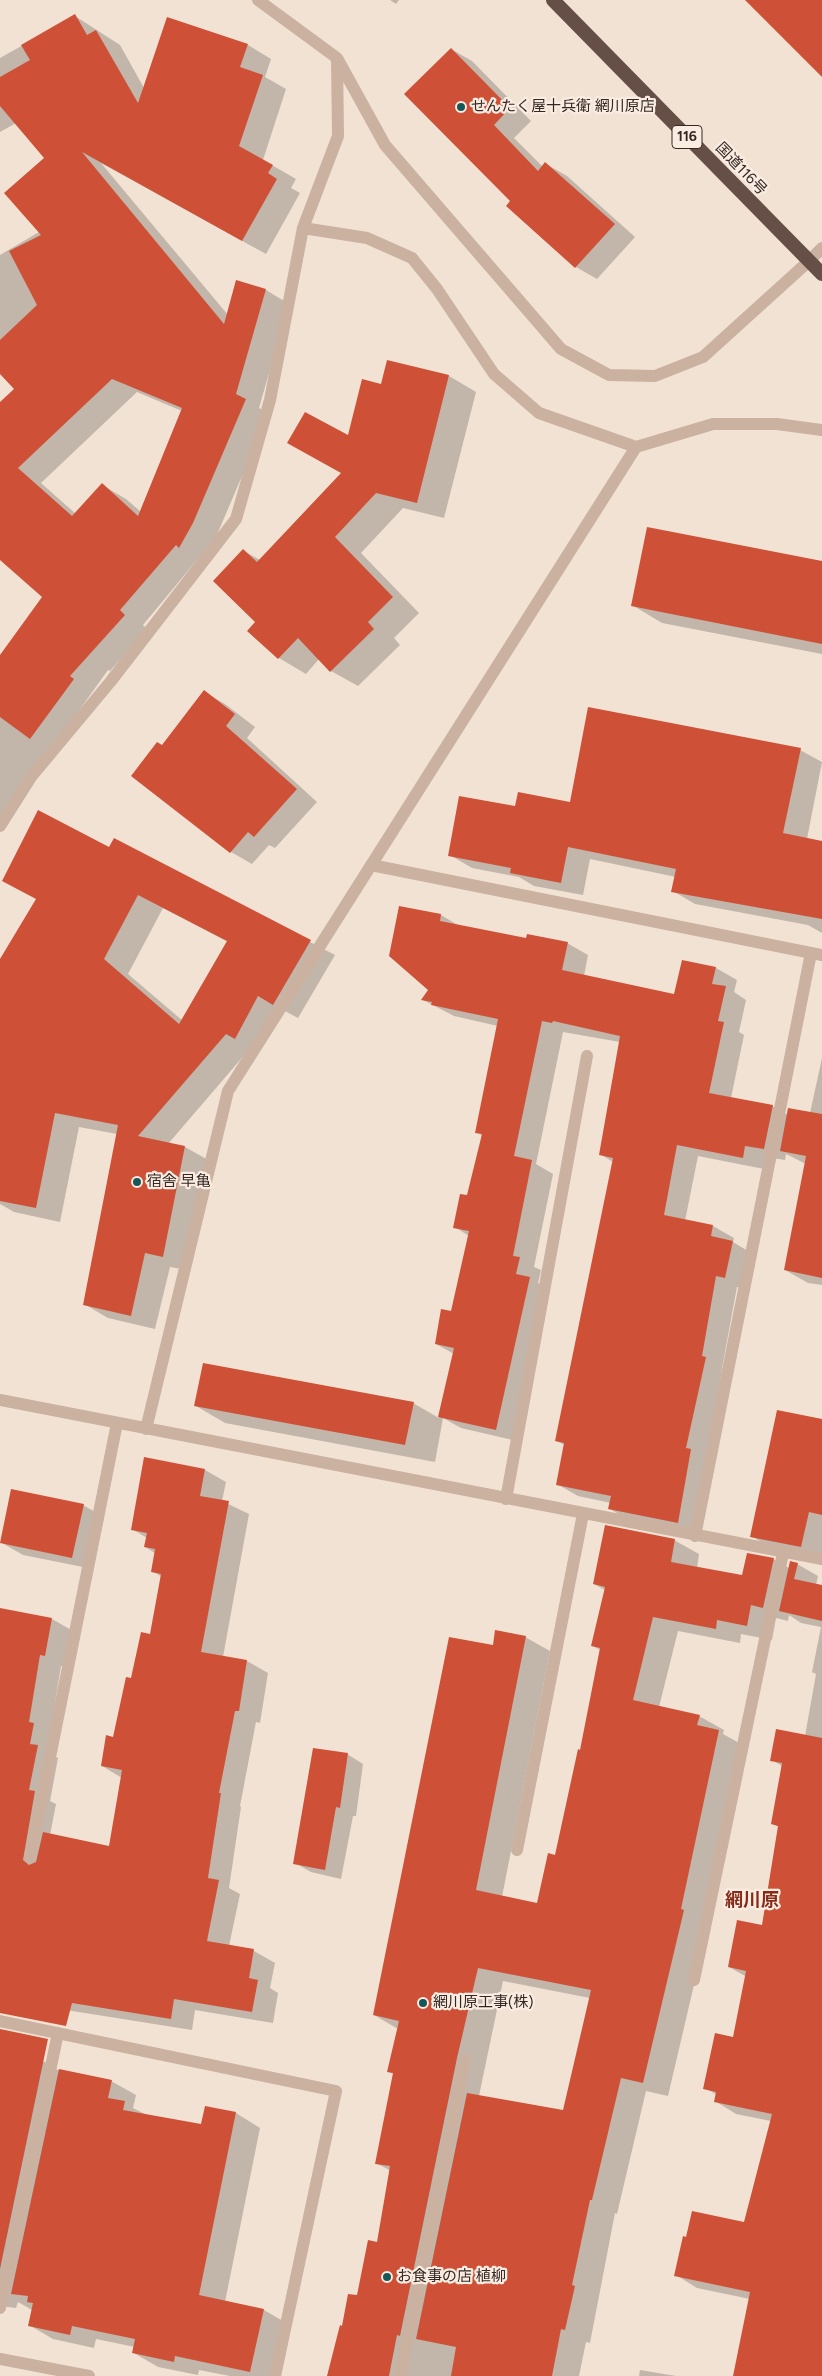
<!DOCTYPE html>
<meta charset="utf-8">
<style>
body{margin:0}
canvas{display:block;background:#f2e2d4}
</style>
<canvas width="822" height="2376"></canvas>
<script>
const c = document.querySelector('canvas').getContext('2d');
c.lineJoin = 'round';
function fillPath(path, color) { c.fillStyle = color; c.fill(path, 'evenodd'); }
function trace(path, color, width, dash) { c.strokeStyle = color; c.lineWidth = width; c.lineCap = dash ? 'butt' : 'round'; c.setLineDash(dash || []); c.stroke(path); }
function label(font, color, halo, rows, align = 'center') {
  c.font = font + ' Figtree,"Noto Sans JP",sans-serif'; c.lineWidth = 4.5; c.setLineDash([]); c.textBaseline = 'middle'; c.strokeStyle = halo; c.fillStyle = color; for (const [text, x, y, turn = 0] of rows) {
    c.save(); c.translate(x, y); c.rotate((+turn || 0) * Math.PI / 180); c.textAlign = isNaN(turn) ? turn : align; if (halo) c.strokeText(text, 0, 0); c.fillText(text, 0, 0); c.restore();
  }
}
fillPath(new Path2D(`
 M390,0H399L396,4Z
 M75,16L120,45L144,88L248,45L271,59L265,77L286,89L263,160L296,179L291,188L300,193L266,254L101,163L228,315L237,282L266,290L289,304L259,408L269,413L216,537L143,625L147,629L110,671L108,670L0,821V657L43,597L0,558V432L16,389L0,372V255L39,232L46,158L16,123L0,132V58ZM137,392L182,411L141,512L126,499L102,485L76,514L41,483Z
 M451,49L472,61L531,121L514,138L543,167L546,164L567,176L635,237L597,279L576,267L512,201Z
 M388,361L449,376L476,392L444,518L403,508L361,553L419,613L394,638L400,645L358,686L331,671L319,659L306,674L279,658L257,622L244,551L260,560L343,473L349,437L381,385Z
 M822,562V654L662,623L632,605Z
 M204,692L225,704L255,727L247,738L317,802L275,848L269,845L252,864L231,852L163,746Z
 M800,750L822,762L807,839L822,842V933L808,925L695,904L673,891L676,877L590,859L583,895L534,886L519,877L472,868L450,855L516,807L571,803Z
 M115,840L335,955L298,1018L283,1010L168,1144L185,1147L210,1161L187,1270L170,1267L155,1329L108,1318L84,1304L117,1134L79,1127L60,1222L14,1212L0,1204V962L110,849ZM163,908L228,942L183,1021L128,974Z
 M400,907L441,915L461,927L527,940L567,943L588,955L584,976L675,996L716,968L737,980L734,992L746,1000L739,1032L744,1035L731,1098L772,1106L788,1115L810,1113L822,1058V1285L808,1283L785,1270L806,1164L786,1154L785,1160L766,1157L764,1169L698,1156L685,1221L713,1226L734,1238L733,1242L753,1254L746,1289L737,1287L722,1368L699,1534L631,1521L610,1509L611,1503L578,1496L557,1484L565,1445L556,1441L613,1162L600,1154L620,1042L563,1032L536,1164L553,1174L534,1267L541,1270L538,1283L550,1290L517,1441L461,1428L443,1418L435,1462L225,1423L196,1406L413,1403L439,1418L454,1354L436,1344L452,1312L469,1236L455,1227L468,1196L483,1136L476,1132L498,1026L454,1016L423,1000L430,990Z
 M822,1420V1558L774,1549L751,1536Z
 M145,1458L205,1470L226,1482L222,1501L249,1514L223,1657L247,1661L268,1673L260,1723L256,1722L240,1806L241,1807L229,1888L240,1894L229,1946L254,1951L275,1963L270,1988L278,1993L273,2023L195,2010L192,2030L66,2010L0,1986V1609L52,1619L73,1631L66,1667L61,1666L50,1733L51,1754L58,1758L50,1801L56,1804L50,1835L110,1847L122,1778L102,1766L114,1738L132,1680L151,1636L162,1577L152,1571L155,1553L145,1547L147,1538L132,1529Z
 M83,1505L104,1517L93,1569L23,1555L2,1543Z
 M674,1540L699,1554L697,1568L743,1577L773,1559L789,1568L797,1564L818,1576L816,1585L822,1586V2376H734L750,2299L697,2288L676,2275L745,2223L771,2121L736,2114L715,2101L717,2095L705,2088L734,2038L747,1977L729,1967L763,1927L779,1827L772,1823L782,1766L772,1760L805,1736L816,1674L812,1672L821,1627L801,1623L789,1615L788,1621L776,1618L772,1640L741,1634L740,1643L678,1631L659,1707L699,1716L724,1730L723,1734L743,1745L708,1925L668,2096L646,2091L617,2214L615,2213L590,2343L586,2342L579,2376H329L343,2327L358,2297L378,2243L391,2171L376,2163L394,2074L389,2072L398,2029L374,2015L494,1647L525,1637L550,1651L502,1897L538,1905L556,1856L581,1751L600,1650L593,1646L605,1590L594,1584ZM503,1981L590,1998L564,2111L479,2096Z
 M347,1754L363,1764L356,1816H353L341,1879L311,1872L295,1863Z
 M0,2051L43,2061L58,2070L111,2081L136,2095L133,2108L147,2115L202,2126L236,2113L260,2128L225,2302L264,2310L288,2324L276,2376H230L199,2370L198,2375L158,2367L134,2353L135,2347L96,2339L94,2348L53,2339L29,2325L32,2310L18,2302L16,2308L0,2306Z
 M640,2370L676,2376H639Z`), '#0003');
fillPath(new Path2D(`
 M745,0H822V77Z
 M75,14L87,35L96,30L138,103L167,17L248,44L240,67L263,75L239,146L273,165L268,173L277,179L242,241L82,152L224,324L236,280L266,289L236,394L246,399L193,523L179,548L176,545L120,610L125,615L70,676L74,679L30,739L0,717V655L42,597L0,560V402L14,389L0,374V340L37,305L9,251L41,235L4,193L44,158L0,106V77L30,60L21,45ZM112,379L182,408L138,516L102,483L72,516L18,468Z
 M451,48L510,108L494,125L538,171L545,162L615,224L575,268L506,206L510,201L404,94Z
 M387,360L449,375L417,503L376,493L335,537L393,597L368,622L374,629L330,672L298,638L278,659L247,631L255,622L213,581L243,549L257,562L341,473L287,443L305,412L348,435L362,379L381,384Z
 M647,527L822,561V644L631,606Z
 M204,690L235,714L226,726L297,789L254,837L248,832L230,853L131,776L157,742L162,745Z
 M588,707L801,748L783,833L822,841V919L671,892L676,869L568,847L561,883L510,873L511,868L448,856L459,796L515,806L518,792L570,802Z
 M38,810L109,847L114,838L311,940L273,1005L258,996L235,1039L226,1034L138,1136L185,1146L163,1257L145,1253L131,1316L83,1305L118,1125L55,1113L36,1208L0,1201V959L36,899L2,881ZM138,895L227,941L179,1024L104,959Z
 M399,906L441,914L440,921L526,938L527,934L568,942L562,970L674,994L682,960L716,967L712,984L726,986L718,1021L724,1022L709,1093L773,1105L764,1149L745,1146L743,1158L677,1145L664,1215L713,1225L711,1236L733,1241L725,1278L716,1276L702,1356L706,1357L686,1448L691,1449L678,1523L608,1509L611,1496L556,1485L564,1443L555,1441L613,1158L599,1155L620,1036L553,1021L552,1023L542,1021L514,1156L532,1160L513,1256L520,1257L516,1274L530,1277L496,1430L438,1417L454,1348L435,1344L441,1309L451,1311L469,1231L453,1228L460,1194L467,1195L482,1134L475,1133L498,1019L431,1005L432,1002L421,1000L428,990L389,956Z
 M788,1108L822,1114V1278L784,1270L806,1156L780,1151Z
 M203,1363L414,1402L405,1445L194,1406Z
 M777,1410L822,1419V1515L809,1512L801,1547L750,1537Z
 M144,1457L205,1469L200,1496L229,1501L201,1652L247,1660L239,1711H235L219,1793H221L208,1878L219,1880L207,1941L254,1949L249,1978L258,1980L252,2012L174,1999L171,2019L72,2003L66,2026L0,2013V1608L52,1618L45,1656L40,1655L29,1722L34,1723L30,1744L38,1745L29,1790L35,1791L23,1860L29,1865L36,1862L43,1832L109,1846L122,1770L101,1766L106,1735L113,1737L126,1677L131,1678L141,1632L150,1634L161,1574L151,1572L155,1549L144,1547L147,1533L131,1530Z
 M11,1489L84,1504L72,1558L0,1543Z
 M605,1525L675,1539L671,1562L742,1575L747,1553L774,1558L763,1608L751,1605L747,1626L717,1620L716,1629L653,1617L633,1700L700,1715L697,1725L719,1730L681,1909L684,1910L643,2083L621,2078L592,2200H590L572,2285L575,2286L565,2330L561,2329L552,2376H451L456,2347L416,2339L467,2093L563,2110L591,1990L478,1968L457,2058L400,2336L397,2335L389,2376H327L340,2325L342,2326L348,2294L357,2295L368,2240L377,2242L390,2166L375,2164L393,2073L387,2072L399,2021L373,2015L449,1637L493,1645L495,1630L526,1636L476,1890L537,1903L548,1853L555,1855L578,1749L580,1750L600,1648L591,1646L605,1587L593,1584Z
 M790,1561L798,1563L794,1579L822,1585V1621L779,1611Z
 M776,1729L822,1738V2376H733L750,2292L674,2276L683,2236L686,2237L692,2211L744,2222L772,2114L714,2102L716,2092L703,2089L715,2033L733,2037L746,1971L728,1967L737,1920L762,1925L778,1826L771,1824L782,1763L770,1761Z
 M313,1748L348,1753L340,1808L336,1807L325,1870L293,1864Z
 M0,2029L48,2039L0,2269Z
 M59,2069L112,2080L108,2098L125,2101L123,2110L201,2124L205,2106L236,2112L199,2295L264,2309L250,2372L175,2356L174,2362L132,2353L135,2339L72,2326L70,2335L28,2326L33,2303L27,2302L28,2296L11,2294Z`), '#ce5137');
trace(new Path2D(`
 M517,1850L583,1514`), '#cab1a0', 12);
trace(new Path2D(`
 M258,0L337,58L385,145L561,349L609,375L655,376L703,357L809,261
 M303,228L367,238L412,258L437,289L494,374L539,413L636,447L713,424H777L822,430
 M0,826L31,777L111,681L236,519L270,400L303,228L338,136L337,58
 M371,865L822,955
 M0,1400L822,1559
 M146,1429L228,1091L636,447
 M506,1499L587,1056
 M695,1536L811,953
 M30,1857L117,1423
 M694,1980L783,1553
 M0,2021L336,2091L275,2376
 M0,2308L58,2033
 M0,2359L89,2376
 M400,2376L465,2060`), '#cab1a0', 12);
trace(new Path2D(`
 M809,261L822,248`), '#cab1a0', 12);
trace(new Path2D(`
 M553,0L822,274`), '#664f47', 14);
for (const [x, y, r, color] of [
 [461,107,5,"#185757"],
 [137,1182,5,"#185757"],
 [423,2003,5,"#185757"],
 [387,2277,5,"#185757"]
]) { const dot = new Path2D(); dot.arc(x, y, r, 0, 2 * Math.PI); c.fillStyle = color; c.fill(dot); trace(dot, '#faece1', 2); }
for (const [x, y, w] of [
 [687,137,30]
]) { const box = new Path2D(); box.roundRect(x - w / 2, y - 11.5, w, 23, 4); c.fillStyle = '#faece1'; c.fill(box); trace(box, '#332824', 1); }
label('bold 14px', '#332824', null, [
 ["116",687,137]
]);
label('15px', '#332824', '#faece1', [
 ["せんたく屋十兵衛 網川原店",471,107],
 ["宿舎 早亀",147,1182],
 ["網川原工事(株)",433,2003],
 ["お食事の店 植柳",397,2277]
], 'left');
label('15px', '#332824', '#faece1', [
 ["国道116号",741,169,46]
]);
label('bold 18px', '#872b19', '#faece1', [
 ["網川原",752,1901]
]);
</script>
